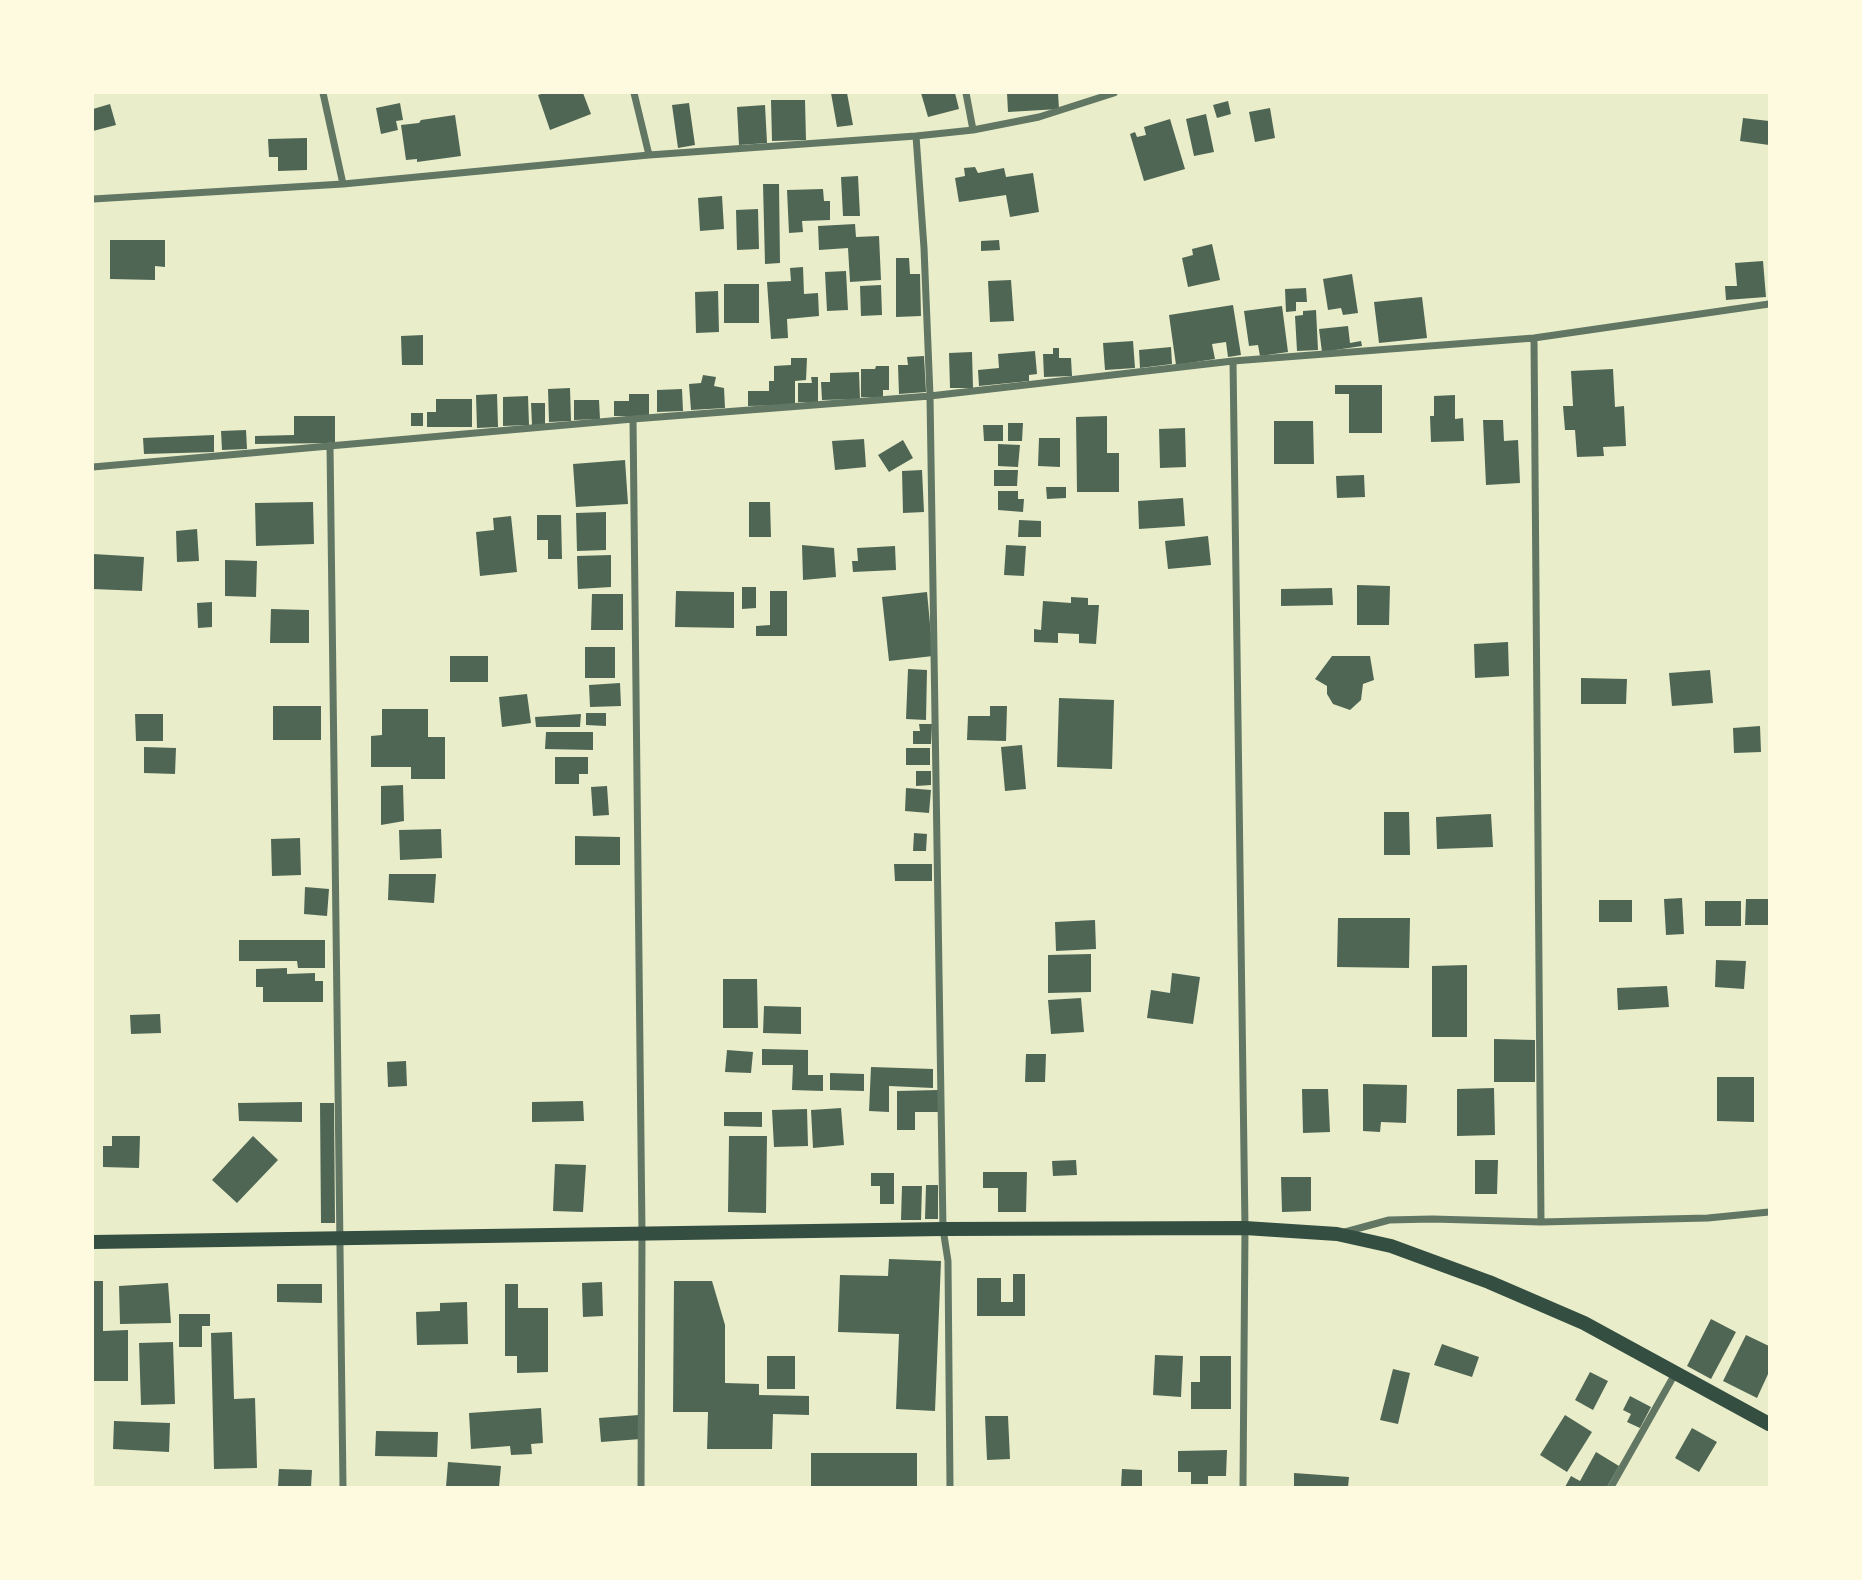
<!DOCTYPE html>
<style>
body{margin:0}
#map{position:relative;width:1862px;height:1580px;overflow:hidden;background:#e9edc9;font-family:"Asap Condensed",sans-serif}
canvas{display:block}
.frame{position:absolute;inset:0;border:94px solid #fefae0;pointer-events:none}
</style>
<div id="map">
<canvas width="1862" height="1580"></canvas>
<div class="frame"></div>
</div>
<script>
const c = document.querySelector('canvas').getContext('2d');
c.lineJoin = 'round';
function fillPath(path, color) { c.fillStyle = color; c.fill(path, 'evenodd'); }
function trace(path, color, width, dash) { c.strokeStyle = color; c.lineWidth = width; c.lineCap = dash ? 'butt' : 'round'; c.setLineDash(dash || []); c.stroke(path); }
fillPath(new Path2D(`
 M544,93H583L591,114L550,130L538,95Z
 M831,93H847L853,125L837,127Z
 M921,93H955L959,109L928,117Z
 M1007,93H1058L1059,109L1008,112Z
 M771,100H805L806,140L772,141Z
 M1228,101L1231,114L1217,118L1213,105Z
 M400,103L403,120L396,121L398,130L381,134L376,108Z
 M689,103L695,145L678,148L672,105Z
 M110,104L116,125L93,131V109Z
 M765,105L767,143L739,145L737,107Z
 M1270,108L1275,138L1255,142L1249,112Z
 M1206,114L1214,152L1194,156L1186,119Z
 M455,115L461,156L417,162V159L406,160L401,125L419,123L421,120Z
 M1743,118L1769,121V145L1740,141Z
 M1170,119L1185,169L1144,181L1130,134L1135,132L1137,137L1146,135L1144,127Z
 M307,138V170L278,171V157H269L268,139Z
 M975,167L978,173L1004,168L1006,177L1033,173L1039,212L1010,217L1006,195L959,202L955,178L965,176L964,168Z
 M858,176L860,216H843L841,177Z
 M763,184H779L780,263L765,264Z
 M823,189L824,201H830V220L802,221L803,232L789,233L787,190Z
 M722,196L724,229L700,231L698,198Z
 M758,209L759,249L737,250L736,210Z
 M855,224L856,237L879,236L881,280L850,282L848,248L819,250L818,226Z
 M110,240H165V267L155,266V280L110,279Z
 M999,240L1000,250L981,251V241Z
 M1212,244L1220,280L1188,287L1182,258L1193,255L1192,249Z
 M896,258H909L910,274H920L921,316L896,317Z
 M1763,261L1766,297L1726,300L1725,286H1737L1735,263Z
 M803,267L804,294L818,293L819,316L787,319L788,338L771,339L767,282L791,281L790,268Z
 M846,271L848,310L827,311L825,272Z
 M1352,274L1358,313L1343,315L1341,308L1328,310L1323,279Z
 M1011,280L1014,321L990,322L988,281Z
 M724,284H759V323H724Z
 M881,285L882,315L861,316L860,286Z
 M1306,288L1307,302H1296V311L1286,312L1285,289Z
 M718,291L719,332L696,333L695,292Z
 M1422,297L1427,338L1379,343L1374,302Z
 M1233,305L1241,355L1228,357L1226,342L1212,344L1215,359L1176,365L1169,315Z
 M1282,306L1288,352L1260,356L1258,345L1249,346L1244,311Z
 M1316,310L1318,350L1297,351L1295,316L1303,315V311Z
 M1348,326L1350,343L1361,341L1362,346L1322,352L1319,329Z
 M423,335V365H402L401,336Z
 M1133,341L1135,368L1105,370L1103,343Z
 M1171,347L1172,364L1140,368L1139,350Z
 M1053,348H1059V358H1071L1072,376L1044,377L1043,354H1053Z
 M1035,351L1037,374L1029,375V381L979,386L978,370L999,368L998,354Z
 M972,352L973,388H950L949,353Z
 M924,356L926,392L899,394L898,365H908L907,357Z
 M791,358H807L806,380L795,381V405L748,406V391H769V381H774V366L791,365Z
 M876,366H889V390H883V397H861V369H875Z
 M1613,369L1615,407L1624,406L1626,446L1603,447L1604,456L1577,457L1575,430H1565L1563,406H1573L1571,371Z
 M859,372L860,399L822,400L821,382H830V373Z
 M703,375L716,377L714,386L724,388L725,408L691,410L689,384L701,383Z
 M811,377H818V402H798V383H812Z
 M1335,385H1382V433H1349V394H1335Z
 M570,388L571,421L549,422L548,389Z
 M682,389L683,411L657,412V390Z
 M497,394L498,427L477,428L476,395Z
 M629,394H649V416H614V401H629Z
 M1455,395V419L1463,418L1464,441L1431,442L1430,416H1434V396Z
 M528,396L529,425L503,426V397Z
 M436,399H472V427H427V412H436Z
 M574,400H599L600,419L574,420Z
 M531,403H545V425H532Z
 M411,413H423V426H411Z
 M294,416H335V443L255,444V436L294,435Z
 M1107,416V453H1119V492H1077L1076,417Z
 M1483,420H1503L1504,441L1518,440L1520,483L1486,485Z
 M1274,421H1313L1314,464H1274Z
 M1008,423H1023L1022,441H1008Z
 M983,425H1003V441H984Z
 M1185,428L1186,467L1160,468L1159,429Z
 M246,430L247,449L222,450L221,431Z
 M214,435V452L144,454L143,438Z
 M1039,438H1060V467L1038,466Z
 M864,439L866,467L835,470L832,441Z
 M903,440L913,458L889,472L878,455Z
 M998,444L1020,445L1018,467L998,466Z
 M625,460L628,504L576,507L573,464Z
 M922,470L924,512L903,513L902,471Z
 M994,470H1018L1017,486H994Z
 M1364,475L1365,497L1337,498L1336,476Z
 M1046,487H1066V498L1047,499Z
 M998,491H1018V499H1024L1023,512L998,510Z
 M1183,498L1185,526L1139,529L1138,501Z
 M313,502L314,544L256,546L255,503Z
 M749,502H770L771,537H749Z
 M606,512V550L577,551L576,513Z
 M537,515H561L562,559H548V540H537Z
 M511,516L517,572L480,576L476,532L494,530L493,518Z
 M1019,520L1041,521V537H1018Z
 M197,529L199,561L177,562L176,531Z
 M1208,536L1211,565L1168,569L1165,541Z
 M802,545L834,548L836,577L803,580Z
 M1006,545L1026,546L1024,576L1004,575Z
 M895,546L896,570L853,572L852,561H858L857,548Z
 M93,554L144,557L142,591L93,589Z
 M611,555V587L578,589L577,556Z
 M225,560L257,561L256,597L225,596Z
 M1357,585L1390,586L1389,625H1357Z
 M742,587H756V608L742,609Z
 M1332,588L1333,605L1281,606V589Z
 M676,591L734,592V628L675,627Z
 M770,591H787V636H756V626L770,625Z
 M927,592L933,656L889,661L882,597Z
 M592,594H623V630H591Z
 M1071,597L1088,598V605H1099L1096,644L1079,643V634L1058,633V643L1034,642V629L1041,630L1043,601L1071,603Z
 M212,602V627L198,628L197,603Z
 M271,609L309,610V643H270Z
 M1508,642L1509,676L1475,678L1474,644Z
 M585,647H615V678H585Z
 M450,656H488V682H450Z
 M1332,656H1370L1374,680L1363,684L1361,700L1350,710L1333,704L1327,694V686L1315,679Z
 M908,669L927,670L926,720L906,719Z
 M1710,670L1713,703L1672,706L1669,673Z
 M1581,678L1627,679L1626,704H1581Z
 M620,683L621,706L590,707L589,685Z
 M527,694L531,723L502,727L499,697Z
 M1059,698L1114,700L1112,769L1057,767Z
 M273,706H321V740H273Z
 M990,706H1007L1006,741L967,740L968,716H990Z
 M382,709H428V737H445V779H411V767H371V736L382,735Z
 M586,713H606V726L586,725Z
 M135,714H163V741H136Z
 M581,714L580,727H536L535,717Z
 M919,724H932L931,744H913V731H920Z
 M1760,726L1761,752L1734,753L1733,728Z
 M546,732H593V750L545,749Z
 M1022,745L1026,789L1005,791L1001,747Z
 M144,747L176,748L175,774L144,773Z
 M906,748H930V765H906Z
 M555,757H588V774H579V784H555Z
 M916,771H931V785L916,786Z
 M403,785L404,821L381,825V786Z
 M607,786L609,815L593,816L591,787Z
 M906,788L931,790L929,813L905,811Z
 M1384,812H1409L1410,855H1384Z
 M1491,814L1493,847L1437,849L1436,817Z
 M441,829L442,858L400,860L399,830Z
 M914,833L927,834L926,851H913Z
 M575,836L620,837V865H575Z
 M300,838L301,875L272,876L271,839Z
 M894,864H932V881H895Z
 M389,874H436L434,903L388,900Z
 M305,887L329,889L327,916L304,914Z
 M1682,898L1684,934L1666,935L1664,899Z
 M1746,899H1769V925H1745Z
 M1599,900H1632V922H1599Z
 M1705,901H1741V926H1705Z
 M1338,918H1410L1409,968L1337,967Z
 M1095,920L1096,949L1056,951L1055,922Z
 M239,940H325V968H298L297,961H239Z
 M1091,954V992L1048,993V955Z
 M1716,960L1746,961L1744,989L1715,987Z
 M1467,965V1037H1432V966Z
 M287,968V974L315,973V981H323V1002H263V987H256V969Z
 M1172,973L1200,977L1193,1024L1147,1018L1151,990L1170,993Z
 M723,979H757L758,1028H723Z
 M1667,986L1669,1007L1618,1010L1617,988Z
 M1081,998L1084,1032L1051,1034L1048,1000Z
 M764,1006L801,1007V1034L763,1033Z
 M160,1014L161,1033L131,1034L130,1015Z
 M1494,1039L1535,1040V1082H1494Z
 M762,1049L808,1050V1075H823V1091L792,1090L793,1065H762Z
 M727,1050L753,1052L751,1073L725,1072Z
 M1026,1054H1046L1045,1082H1025Z
 M406,1061L407,1086L388,1087L387,1062Z
 M871,1067L933,1069V1088L889,1086V1112L869,1111Z
 M830,1073L864,1074V1091L830,1090Z
 M1717,1077H1754V1122L1717,1121Z
 M1363,1084L1407,1085L1406,1123L1381,1122L1380,1132L1363,1131Z
 M1494,1088L1495,1135L1457,1136V1089Z
 M1302,1089H1328L1330,1132L1303,1133Z
 M938,1090V1112H915V1130H897V1091Z
 M583,1101L584,1121L532,1122V1102Z
 M302,1102V1122L239,1121L238,1103Z
 M320,1103H334L335,1223H321Z
 M841,1108L844,1145L813,1148L811,1110Z
 M807,1109L808,1146L774,1147L772,1110Z
 M724,1112H762V1127L724,1126Z
 M112,1136H140L139,1168L103,1167V1146H112Z
 M253,1136L278,1160L237,1203L212,1180Z
 M729,1136H767L766,1213L728,1212Z
 M1076,1160L1077,1175L1053,1176L1052,1161Z
 M1475,1160H1498L1497,1194H1475Z
 M555,1164L586,1165L583,1212L553,1211Z
 M983,1172H1027L1026,1212H998V1188H983Z
 M871,1173H894V1204H880V1186H871Z
 M1281,1177H1311V1211L1282,1212Z
 M926,1185H938V1219H925Z
 M902,1186H922L921,1220H901Z
 M889,1259L941,1261L935,1411L896,1409L899,1334L838,1332L840,1275L888,1276Z
 M1013,1274H1025V1316H977V1278H1001V1302H1013Z
 M93,1281H103V1331L128,1330V1381H93Z
 M674,1281H712L725,1325V1383L759,1384V1395L809,1396V1415L773,1414L772,1449H707L708,1412H673Z
 M602,1282L603,1316L583,1317L582,1283Z
 M168,1283L171,1323L120,1324L119,1286Z
 M277,1284H322V1303L277,1302Z
 M505,1284H518V1308H548V1372L517,1373V1356H505Z
 M467,1302L468,1344L417,1345L416,1312L440,1311V1303Z
 M179,1314H210V1326H202V1347H179Z
 M1711,1319L1736,1332L1711,1379L1687,1366Z
 M232,1332L234,1399L255,1398L257,1468L214,1469L211,1333Z
 M1746,1335L1769,1346V1372L1757,1398L1723,1381Z
 M173,1342L175,1404L141,1405L139,1343Z
 M1442,1344L1479,1357L1472,1377L1434,1365Z
 M1155,1355L1183,1356L1181,1397L1153,1395Z
 M767,1356H795V1389H767Z
 M1200,1356H1231V1409H1191V1382H1200Z
 M1393,1369L1410,1373L1398,1424L1380,1420Z
 M1590,1372L1608,1381L1593,1410L1575,1400Z
 M1630,1396L1651,1407L1640,1428L1627,1422L1631,1414L1623,1410Z
 M541,1408L543,1443L531,1444L532,1454L511,1455L510,1446L471,1449L469,1413Z
 M639,1415L641,1439L601,1442L599,1418Z
 M1565,1415L1592,1432L1567,1472L1540,1455Z
 M985,1416H1008L1010,1459L987,1460Z
 M114,1421L170,1423L169,1452L113,1449Z
 M1692,1428L1717,1442L1699,1472L1675,1458Z
 M376,1431L438,1432L437,1457L375,1456Z
 M1227,1450L1226,1476H1208V1484H1191V1472H1178V1451Z
 M1596,1452L1619,1466L1607,1487H1565L1571,1476L1580,1481Z
 M811,1453H917V1487H811Z
 M448,1462L501,1466L499,1487H446Z
 M279,1469L312,1470L311,1487H278Z
 M1122,1469L1142,1470V1487H1121Z
 M1294,1473L1349,1477L1348,1487H1294Z`), '#4f6655');
trace(new Path2D(`
 M323,93L343,184
 M634,93L649,155
 M966,93L973,130
 M916,136L924,248L930,396L943,1229L948,1261L950,1487
 M93,199L343,184L649,155L916,136L973,130L1039,117L1114,93
 M1534,338L1541,1222
 M1233,361L1245,1228L1243,1487
 M633,419L642,1233L641,1487
 M330,445L343,1487
 M93,467L633,419L930,396L1233,361L1534,338L1769,304
 M1345,1232L1389,1220L1432,1219L1541,1222L1708,1218L1769,1212
 M1611,1487L1676,1372`), '#617663', 7);
trace(new Path2D(`
 M93,1242L943,1229L1245,1228L1337,1234L1391,1246L1489,1282L1584,1323L1769,1424`), '#344e41', 14);
</script>
